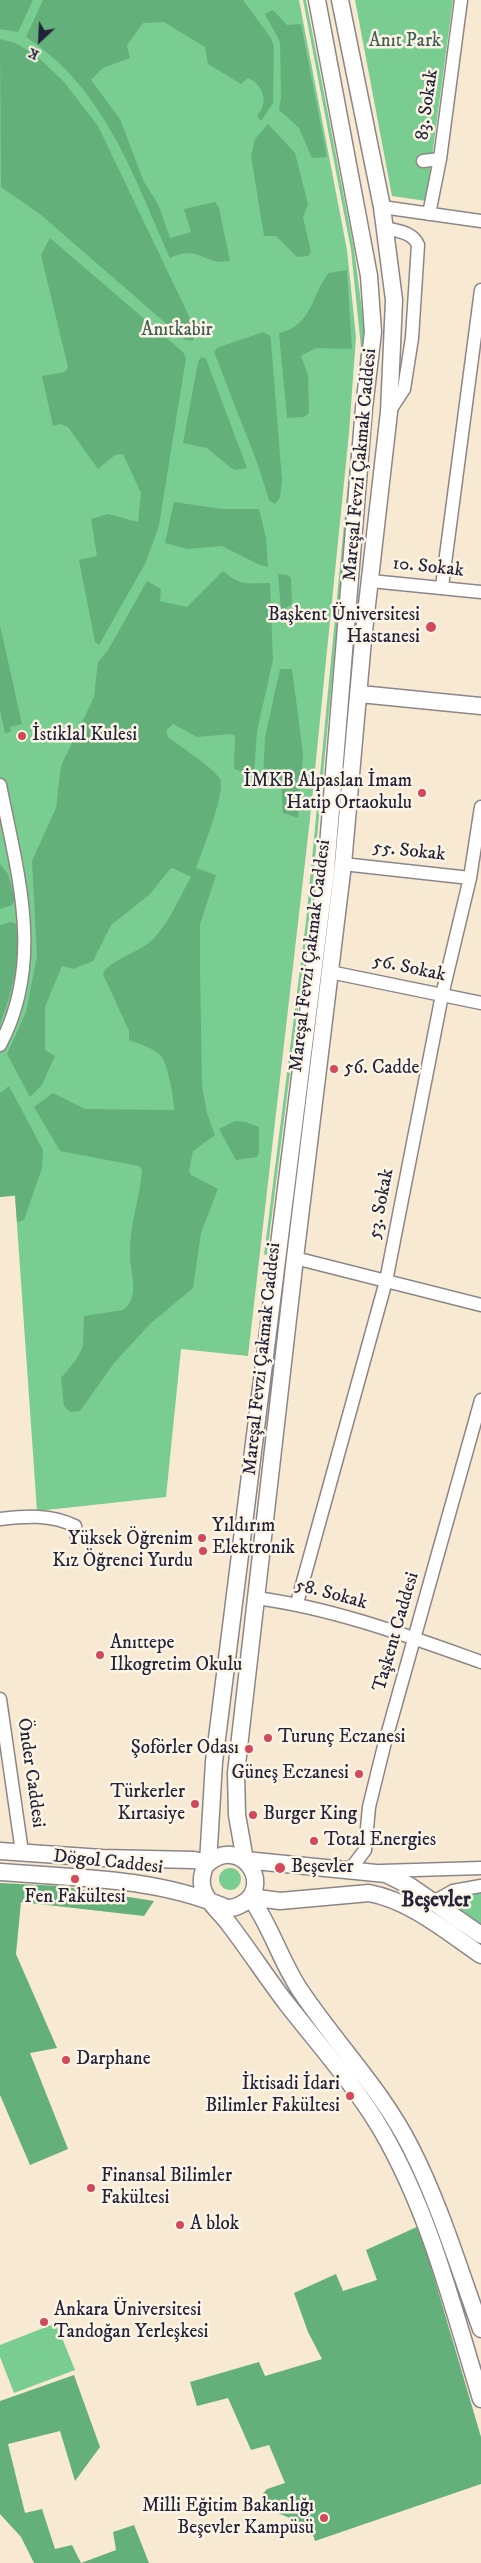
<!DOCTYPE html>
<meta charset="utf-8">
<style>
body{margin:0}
#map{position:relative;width:481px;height:2563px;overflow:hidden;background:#f8e9d3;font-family:"IM FELL DW Pica",serif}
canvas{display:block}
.north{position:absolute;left:15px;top:15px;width:50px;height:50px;-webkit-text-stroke:4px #fcf5e5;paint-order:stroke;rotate:205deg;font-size:14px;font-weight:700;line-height:20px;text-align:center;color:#22223b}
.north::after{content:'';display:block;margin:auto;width:18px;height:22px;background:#22223b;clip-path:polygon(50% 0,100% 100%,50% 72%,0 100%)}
</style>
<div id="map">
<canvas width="481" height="2563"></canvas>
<div class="north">K</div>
</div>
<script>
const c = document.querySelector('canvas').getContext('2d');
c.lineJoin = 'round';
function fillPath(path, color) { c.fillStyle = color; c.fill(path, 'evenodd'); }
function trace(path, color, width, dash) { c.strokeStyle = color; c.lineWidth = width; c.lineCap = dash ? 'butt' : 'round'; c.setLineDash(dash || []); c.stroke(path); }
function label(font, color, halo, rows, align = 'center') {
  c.font = font + ' "IM FELL DW Pica",serif'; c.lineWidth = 5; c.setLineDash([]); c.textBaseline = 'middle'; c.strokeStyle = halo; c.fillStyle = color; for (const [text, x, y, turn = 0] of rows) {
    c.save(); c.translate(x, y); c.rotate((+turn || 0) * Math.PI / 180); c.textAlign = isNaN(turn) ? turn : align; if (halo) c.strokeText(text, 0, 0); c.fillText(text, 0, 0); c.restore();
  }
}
fillPath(new Path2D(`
 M0,0H299L347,250L356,337L349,433L310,819L248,1356L181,1349L166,1497L37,1511L15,1196L0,1197Z
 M303,0H306L354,249L365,333L309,922L267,1254L264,1255L306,921L361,347L351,250Z
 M355,0H453L426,201L392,196Z
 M219 1879a11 11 0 1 1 22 0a11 11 0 1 1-22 0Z
 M481,1892V1930L460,1915L456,1905L461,1896Z
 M56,2323L75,2370L14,2393L0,2357V2345Z`), '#7acd90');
fillPath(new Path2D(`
 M0,0H33L18,32L0,29Z
 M43,0H243L271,38L274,46L273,103L261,121L257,116C269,103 264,85 248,78L241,84L208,64L205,47L164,22L143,23L127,45L130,58L103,68L91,80L120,119L144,182L158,204L170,238L191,232L184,209L215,202L219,208L230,261C203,266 200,244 170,258C133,175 105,89 26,37Z
 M273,10L287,25L301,24L327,157L312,158L299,128L279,110L281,98L280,42L265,14Z
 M0,39L15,43L36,55L65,83L98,126L188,314L195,334L193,341L185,340L40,214L1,187Z
 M268,124L295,153L308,204L303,217L311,252L308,256L297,257L276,236H264L251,156L255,139Z
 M50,238L183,352L186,358L159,525L146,562L99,645L95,642L79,560L97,556L91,519L108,514L138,522L141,493L123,454L115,455L98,469L68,427L60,424L53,426L42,376L65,372L68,367L41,255Z
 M347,270L352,349L316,348L301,356L308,375L309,413L304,417L287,418L279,333C313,326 312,292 329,273Z
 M263,332L270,336L271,341L282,481L280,497L275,504L269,500L258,465L214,352L217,348Z
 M201,357L206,359L247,468L236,470L231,468L207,448L183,443L198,362Z
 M174,502L222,509H259L266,538L268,567L260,565L222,546L188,549L165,543Z
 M223,571C241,587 247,583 270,583L273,660L257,731L254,775L234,769L235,736L231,734L197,737L173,724L166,731L168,737C178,745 215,769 220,779C226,792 202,852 196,868L216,875L200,924V970L202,1086L207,1113L215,1135L193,1151L189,1171L191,1175L218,1189L201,1233L193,1288L150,1324L114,1363L80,1411L70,1412L64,1406L61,1378L76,1360L83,1346L84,1316L123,1310C141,1297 130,1273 130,1255C129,1227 140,1198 142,1170L139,1166L60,1151L34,1107L53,1093L85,1109L174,1110C174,1099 168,1064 161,1056C154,1048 139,1044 129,1040V1031L103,974C107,962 138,952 150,942C168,926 179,898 191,877L173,868L170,869L149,895L111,925L93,961L73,969L62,966L45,1007V1050L55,1056L42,1085L30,1097L7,1054L26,1012L37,956L32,861L56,808L61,766L94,697L98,662L108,650L147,581L161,589L160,601L187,607Z
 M278,574L288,575L291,578L292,604L281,611Z
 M0,625L22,724L10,727L11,732L5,733L0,710Z
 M280,669H292L303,754L298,818L283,813L281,781L263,778L265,737Z
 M0,864L8,874L15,900L12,905L0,909Z
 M11,922L16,924C21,959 12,992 0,1024V925Z
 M9,1086L43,1150L42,1168L24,1220L17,1222L15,1195L0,1197V1093Z
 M235,1121L246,1122L259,1127V1152L257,1157L236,1160L219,1129Z
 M0,1883L60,1886L154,1901L144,1916L21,1902L16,1954L57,2048L30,2053L68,2149L30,2165L0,2095Z
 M419,2226L481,2437V2484L315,2541L310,2526L265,2508L260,2497L267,2489L285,2483L269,2445L251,2450L228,2398L197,2406L190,2382L259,2362L265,2376L322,2359L308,2332L294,2293L336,2274L343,2291L377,2280L366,2250Z
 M74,2375L100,2447L75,2481L60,2431L8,2444L25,2513L42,2509L55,2549L72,2545L81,2563H34L21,2537L0,2514V2401Z
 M134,2525L149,2563H81L116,2550L113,2532Z`), '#63b07a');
const minor = new Path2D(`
 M423,161L440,159
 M382,207L481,221
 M429,214L440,159L461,0
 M385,228C397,231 413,232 418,245L412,338L404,389L389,412
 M371,581L481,592
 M442,586L481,290
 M0,785C17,872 45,961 0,1045
 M343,864L470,878
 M330,972L481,1003
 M295,1258L481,1305
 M0,1519C25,1516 51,1514 75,1526L77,1538
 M256,1598C333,1608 408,1636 481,1662
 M297,1603L386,1281L442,995L470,878L481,807
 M0,1699L22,1852
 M349,1871L365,1850L369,1807L384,1746L481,1400
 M381,1871L481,1868
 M433,1902L453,1891L481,1886`);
const major = new Path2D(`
 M360,694L481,706
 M0,1851L102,1858L194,1860L208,1863
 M245,1860L237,1815L236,1773L295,1258L343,864L363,640L389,412L394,300L382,207L340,0
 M245,1860L386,1874L410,1886L481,1935
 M208,1863L214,1762L326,870L364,408L373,332L369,276L317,0
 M0,1872C74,1878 152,1877 222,1906C227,1909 234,1908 240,1905C276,1888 241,1831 205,1866C202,1875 200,1883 204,1892C209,1904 222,1914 229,1924C249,1950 267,1978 287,2004C319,2045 355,2085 382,2131C430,2214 453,2308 481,2399
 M250,1897C271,1926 280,1960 300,1990C336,2044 382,2090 411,2148C440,2205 459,2269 481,2329
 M250,1897L280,1901L369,1893C411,1901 446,1931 481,1955`);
trace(minor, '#8d8687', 15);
trace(major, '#8d8687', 19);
trace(minor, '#fff', 12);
trace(major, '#fff', 16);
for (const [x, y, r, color] of [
 [431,627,6,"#d1495b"],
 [22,736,5,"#d1495b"],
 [422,793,5,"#d1495b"],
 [334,1069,5,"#d1495b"],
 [202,1538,5,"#d1495b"],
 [203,1551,5,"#d1495b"],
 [100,1655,5,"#d1495b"],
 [268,1738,5,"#d1495b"],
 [249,1749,5,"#d1495b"],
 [359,1774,5,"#d1495b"],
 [195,1804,5,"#d1495b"],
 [253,1815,5,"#d1495b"],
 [314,1841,5,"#d1495b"],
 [280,1868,6,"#d1495b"],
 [75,1879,5,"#d1495b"],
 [66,2060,5,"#d1495b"],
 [350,2096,5,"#d1495b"],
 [91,2188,5,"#d1495b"],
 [180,2225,5,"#d1495b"],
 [44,2322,5,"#d1495b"],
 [324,2518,5,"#d1495b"]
]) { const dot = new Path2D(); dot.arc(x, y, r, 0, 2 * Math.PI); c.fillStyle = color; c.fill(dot); trace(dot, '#fcf5e5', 2); }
label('19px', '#415e59', '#fcf5e5', [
 ["Anıt Park",405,42],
 ["Anıtkabir",177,331]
]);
label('19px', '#22223b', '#fcf5e5', [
 ["83. Sokak",428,105,-82],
 ["Mareşal Fevzi Çakmak Caddesi",361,465,-85],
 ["10. Sokak",428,568,6],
 ["55. Sokak",409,852,6],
 ["Mareşal Fevzi Çakmak Caddesi",311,956,-83],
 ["56. Sokak",409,969,12],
 ["53. Sokak",382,1204,-79],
 ["Mareşal Fevzi Çakmak Caddesi",263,1359,-84],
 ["58. Sokak",331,1595,15],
 ["Taşkent Caddesi",397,1632,-74],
 ["Önder Caddesi",30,1773,82],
 ["Dögol Caddesi",108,1863,6]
]);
label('19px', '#22223b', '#fcf5e5', [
 ["Başkent Üniversitesi",420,616,"right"],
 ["Hastanesi",420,638,"right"],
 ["İstiklal Kulesi",32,736],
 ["İMKB Alpaslan İmam",412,782,"right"],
 ["Hatip Ortaokulu",412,804,"right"],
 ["56. Cadde",344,1069],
 ["Yıldırım",212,1527],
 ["Elektronik",212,1549],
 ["Yüksek Öğrenim",193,1540,"right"],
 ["Kız Öğrenci Yurdu",193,1562,"right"],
 ["Anıttepe",110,1644],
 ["Ilkogretim Okulu",110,1666],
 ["Turunç Eczanesi",278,1738],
 ["Şoförler Odası",239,1749,"right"],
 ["Güneş Eczanesi",349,1774,"right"],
 ["Türkerler",185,1793,"right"],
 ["Kırtasiye",185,1815,"right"],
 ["Burger King",263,1815],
 ["Total Energies",324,1841],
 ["Beşevler",291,1868],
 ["Fen Fakültesi",75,1898,"center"],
 ["Darphane",76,2060],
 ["İktisadi İdari",340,2085,"right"],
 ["Bilimler Fakültesi",340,2107,"right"],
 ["Finansal Bilimler",101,2177],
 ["Fakültesi",101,2199],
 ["A blok",190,2225],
 ["Ankara Üniversitesi",54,2311],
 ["Tandoğan Yerleşkesi",54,2333],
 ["Milli Eğitim Bakanlığı",314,2507,"right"],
 ["Beşevler Kampüsü",314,2529,"right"]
], 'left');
label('bold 21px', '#22223b', '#fcf5e5', [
 ["Beşevler",436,1902]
]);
</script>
